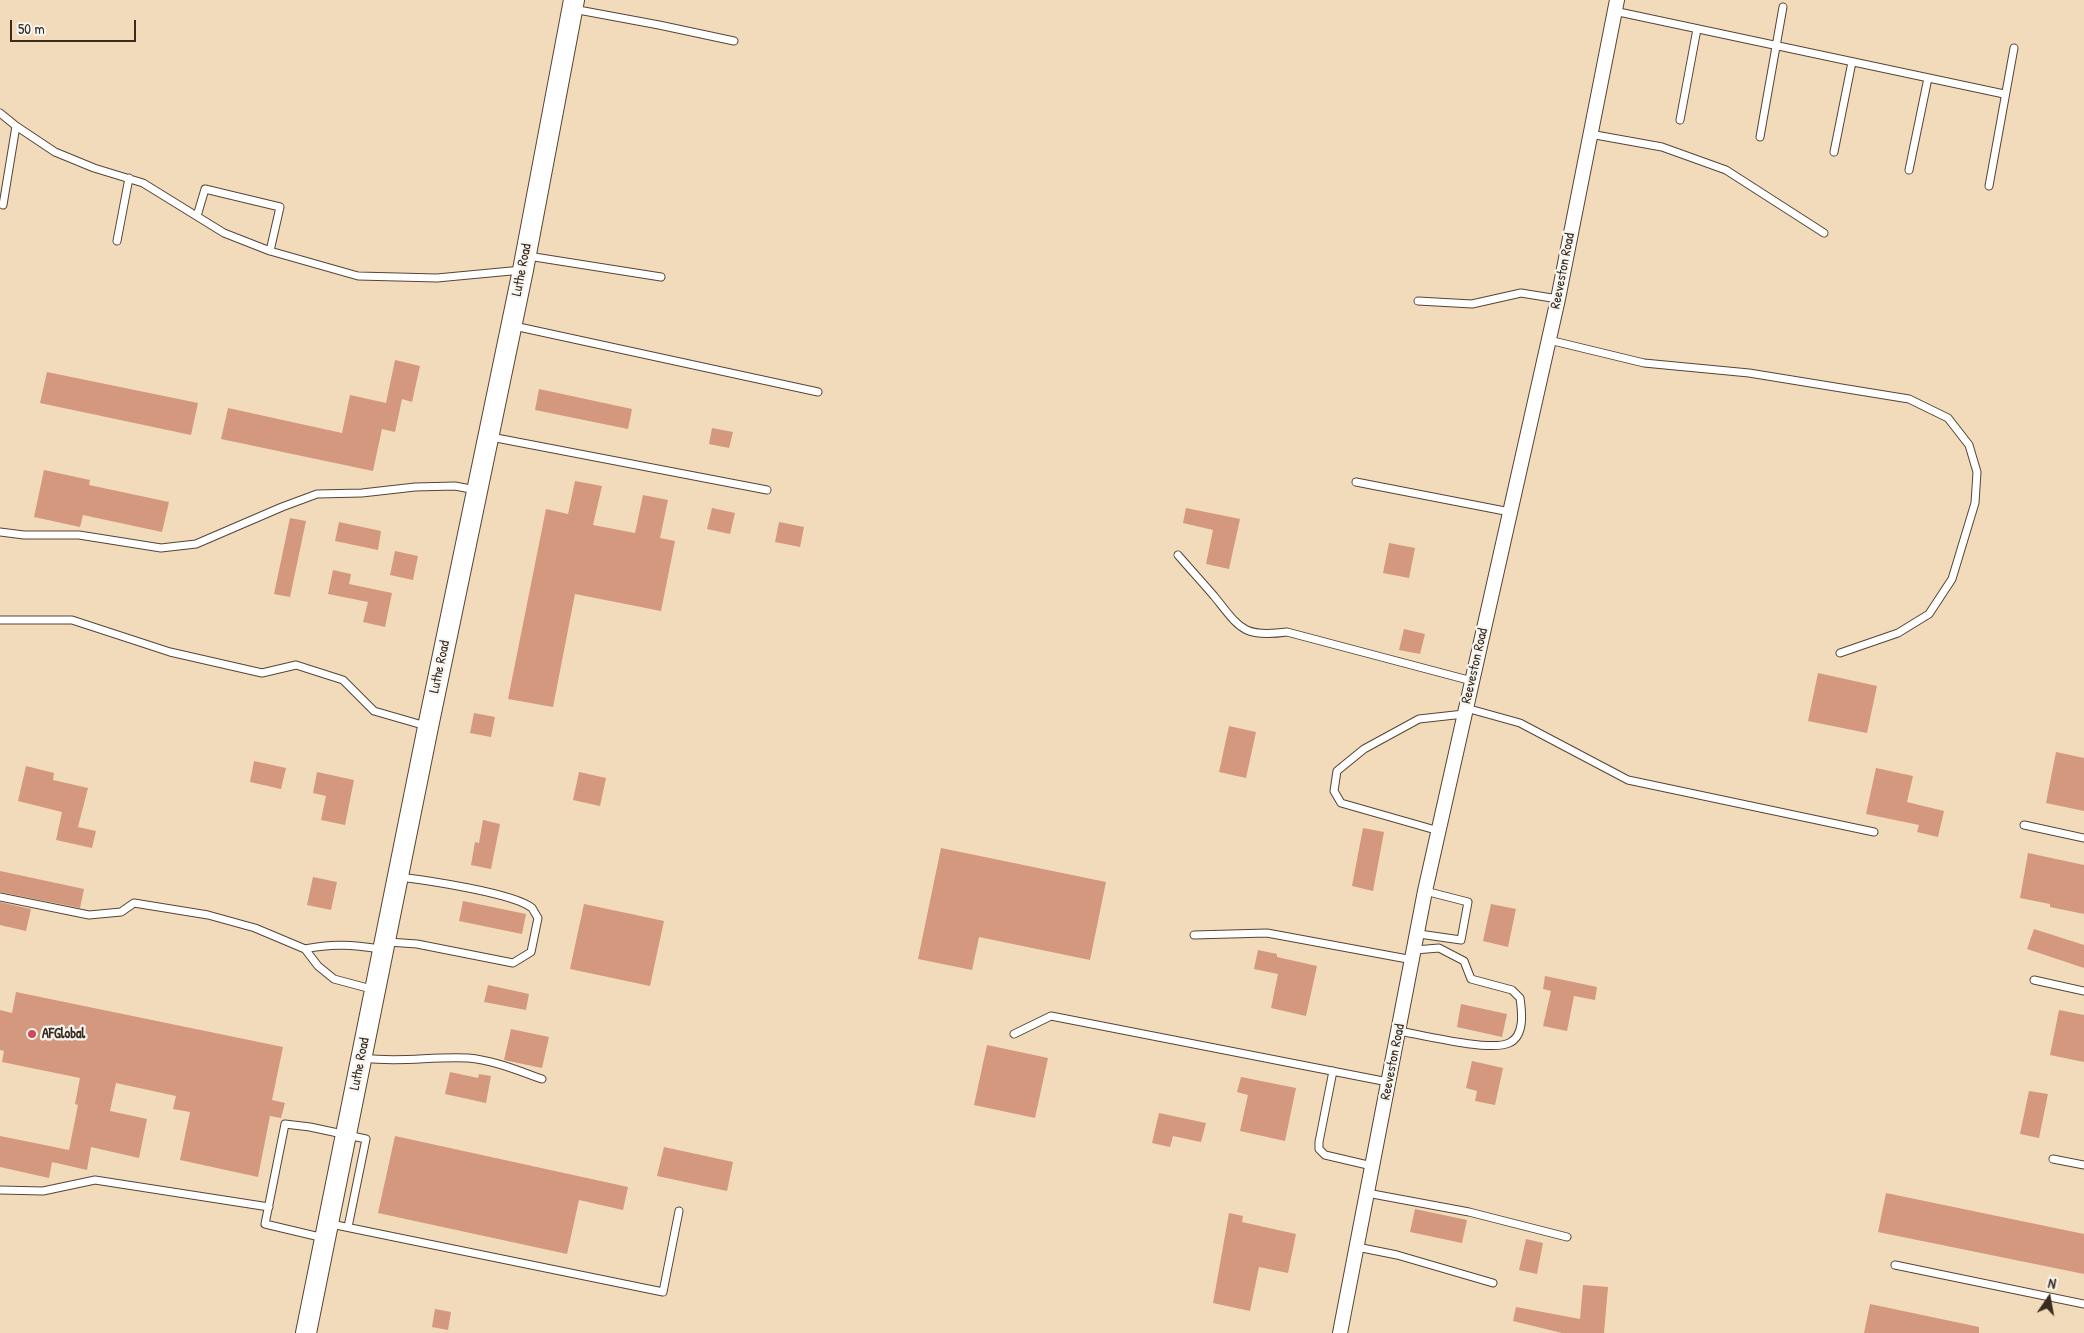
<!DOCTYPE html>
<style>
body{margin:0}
#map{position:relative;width:2084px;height:1333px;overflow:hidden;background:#f2dbbb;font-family:"Patrick Hand",sans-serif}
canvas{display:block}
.north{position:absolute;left:2024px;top:1273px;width:50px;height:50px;-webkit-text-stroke:4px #f6f6f2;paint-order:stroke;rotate:12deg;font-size:14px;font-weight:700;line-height:20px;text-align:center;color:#3b2a1e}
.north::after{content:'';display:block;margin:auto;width:18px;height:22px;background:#3b2a1e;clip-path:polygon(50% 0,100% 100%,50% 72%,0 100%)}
.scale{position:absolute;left:10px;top:20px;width:126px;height:22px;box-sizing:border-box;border:2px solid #3b2a1e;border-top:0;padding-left:6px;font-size:15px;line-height:18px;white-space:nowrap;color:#3b2a1e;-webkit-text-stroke:4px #f6f6f2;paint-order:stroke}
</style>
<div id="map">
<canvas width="2084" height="1333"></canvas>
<div class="north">N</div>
<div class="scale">50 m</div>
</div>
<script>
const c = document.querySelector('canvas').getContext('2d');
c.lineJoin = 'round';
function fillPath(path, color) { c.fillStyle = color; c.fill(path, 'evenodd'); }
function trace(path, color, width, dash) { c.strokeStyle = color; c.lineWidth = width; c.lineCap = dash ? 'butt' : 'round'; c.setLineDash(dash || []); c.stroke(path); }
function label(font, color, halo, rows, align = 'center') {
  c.font = font + ' "Patrick Hand",sans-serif'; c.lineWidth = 4.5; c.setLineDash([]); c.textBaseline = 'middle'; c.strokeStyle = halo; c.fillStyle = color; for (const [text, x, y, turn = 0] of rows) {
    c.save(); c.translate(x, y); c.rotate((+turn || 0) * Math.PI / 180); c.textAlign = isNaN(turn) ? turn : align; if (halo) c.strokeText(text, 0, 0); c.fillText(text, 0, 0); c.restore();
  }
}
fillPath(new Path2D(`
 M395,360L420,366L412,402L402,399L395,432L382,429L373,471L221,439L228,408L342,433L350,395L386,403Z
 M47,372L198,403L191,435L40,403Z
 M539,389L632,409L628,429L535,410Z
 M712,428L733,432L729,448L709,444Z
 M44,470L90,480L89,485L169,502L162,532L83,515L80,527L34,517Z
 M575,481L602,486L593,525L635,533L643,495L668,500L660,538L675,541L661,611L575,594L553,707L508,699L546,509L568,514Z
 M712,508L735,513L730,534L707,529Z
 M1186,508L1240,519L1229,569L1206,564L1213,530L1183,523Z
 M290,518L306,521L290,597L274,594Z
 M339,522L381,531L378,550L335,541Z
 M779,522L804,527L800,547L775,542Z
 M1389,543L1415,548L1409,578L1383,573Z
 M395,551L418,556L413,580L390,575Z
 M333,570L351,574L349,584L392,593L385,627L363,622L368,602L328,594Z
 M1404,629L1425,634L1420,654L1399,650Z
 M1818,673L1877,686L1867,733L1808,721Z
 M474,713L495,717L491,737L470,733Z
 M1229,726L1256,732L1246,778L1219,772Z
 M2056,752L2084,758V811L2046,803Z
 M254,761L286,768L281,789L250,782Z
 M26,766L54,773L53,780L88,788L78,827L96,831L92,848L56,840L62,812L18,801Z
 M1876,768L1913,776L1907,802L1944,811L1938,837L1917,832L1919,825L1866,814Z
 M317,772L354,780L345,825L321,820L326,796L313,793Z
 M579,772L606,778L600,806L573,800Z
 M483,820L500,824L491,869L471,865L475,842L479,843Z
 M1363,828L1384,832L1373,891L1352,886Z
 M941,848L1106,882L1090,960L979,937L972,970L918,959Z
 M2028,853L2084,865V914L2050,907V904L2020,898Z
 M0,871L84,889L80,908L0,892Z
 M313,877L337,882L331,910L307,905Z
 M463,901L526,914L522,934L459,921Z
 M0,902L31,909L26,931L0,925Z
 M584,904L664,921L650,986L570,969Z
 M1491,904L1516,909L1508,947L1483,941Z
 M2034,929L2084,945V968L2027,949Z
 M1258,950L1277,954V957L1317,966L1306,1016L1271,1008L1278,974L1254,969Z
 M1545,976L1597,987L1595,1000L1574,996L1567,1031L1543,1026L1551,991L1543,989Z
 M488,985L529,994L526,1010L484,1002Z
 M16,992L283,1047L272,1100L285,1103L281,1118L270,1116L258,1177L180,1160L190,1112L173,1109L176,1096L116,1083L110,1111L147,1119L139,1158L91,1147L87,1170L52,1162L49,1178L0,1167V1136L69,1150L78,1105L75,1104L80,1078L2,1062L4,1051L0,1050V1010L12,1013Z
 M1461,1004L1507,1014L1502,1037L1457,1027Z
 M2059,1010L2084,1015V1062L2050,1055Z
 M511,1029L549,1037L542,1068L504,1060Z
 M987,1045L1048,1058L1035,1118L974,1105Z
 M1472,1061L1503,1068L1495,1105L1475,1101L1477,1091L1466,1088Z
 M450,1072L478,1078L479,1074L491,1076L486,1103L445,1094Z
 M1241,1077L1296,1088L1285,1141L1240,1131L1248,1095L1237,1092Z
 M2029,1091L2048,1094L2039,1138L2020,1134Z
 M1159,1113L1206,1123L1201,1142L1173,1136L1170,1147L1152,1143Z
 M395,1136L628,1187L623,1210L579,1200L567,1254L378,1213Z
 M664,1147L733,1162L727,1191L657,1176Z
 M1886,1193L2084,1234V1274L1878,1232Z
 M1415,1209L1467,1220L1462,1243L1410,1232Z
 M1229,1213L1243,1216L1242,1222L1296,1234L1288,1273L1259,1267L1250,1311L1213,1303Z
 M1526,1239L1543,1243L1537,1274L1519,1270Z
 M1583,1285L1608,1287L1604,1333H1562L1513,1321L1516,1307L1580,1319Z
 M1870,1304L1979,1327V1333H1864Z
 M435,1309L451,1312L448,1330L432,1327Z`), '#d3987e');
const lane = new Path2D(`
 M573,9L659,25L734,41
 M1614,11L2004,94
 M0,113L16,126L3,205
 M1680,120L1697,29
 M16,126L55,152L94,168L143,183L224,233L270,251L358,276L437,278L522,270
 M1590,134L1662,147L1726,170L1824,233
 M1760,137L1783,7
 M1834,152L1852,62
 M1909,170L1928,78
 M1989,186L2014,48
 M197,216L205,189L280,207L270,251
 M117,241L129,178
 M528,256L661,277
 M1418,301L1472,304L1521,293L1558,299
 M514,326L818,392
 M1549,340L1644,363L1749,373L1909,399L1948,418L1969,445L1977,472L1975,503L1952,579L1929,614L1898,633L1840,653
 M491,437L767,490
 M1356,482L1510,512
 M0,532L24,535H79L161,548L196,544L282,507L317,494L362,493L415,487L455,486L476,490
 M1178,555C1190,569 1202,582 1214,596C1240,628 1242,638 1287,632L1472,681
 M0,620H72L170,652L262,673L296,665L343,680L374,711L426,726
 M1466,708L1520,723L1628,780L1874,832
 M2024,825L2084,838
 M1439,831L1341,803L1334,791L1337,771L1364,749L1419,719L1464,714
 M0,897L89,915L121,912L134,903L208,915L255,928L305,949L318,966L334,979L375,990
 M1419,934L1461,940L1468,902L1425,891
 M1194,935L1267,933L1413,960
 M388,942L417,944L513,963L531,952L538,918C536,915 534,911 532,908C514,893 425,880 399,877
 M305,949C333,943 353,945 381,949
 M2034,980L2084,991
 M1399,1031C1422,1035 1490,1052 1509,1043C1525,1036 1522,1012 1520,998L1512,990L1471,979L1464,961L1439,948L1415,950
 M1014,1034L1051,1016L1388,1082
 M364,1058C399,1063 433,1056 468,1058C493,1060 519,1071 542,1079
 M1333,1071L1319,1142V1149L1325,1155L1372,1166
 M2053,1159L2084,1165
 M0,1190L43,1191L95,1180L269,1207
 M1367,1193L1469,1212L1567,1237
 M331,1224L663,1292L679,1211
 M324,1238L265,1224L285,1124L310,1127L366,1139L348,1227
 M1357,1247L1397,1255L1493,1283
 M1895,1265L2084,1304`);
const street = new Path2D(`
 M1340,1333L1425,891L1558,299L1617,0`);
const secondary = new Path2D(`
 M306,1333L428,727L523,270L574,0`);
trace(lane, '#564536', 9);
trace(street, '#564536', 16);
trace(secondary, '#564536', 22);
trace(lane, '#fff', 7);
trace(street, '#fff', 14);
trace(secondary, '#fff', 20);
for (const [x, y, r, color] of [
 [32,1034,5,"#d1495b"]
]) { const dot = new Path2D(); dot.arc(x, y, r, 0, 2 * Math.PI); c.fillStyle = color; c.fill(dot); trace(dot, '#f6f6f2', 2); }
label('14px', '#3b2a1e', '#f6f6f2', [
 ["Luthe Road",522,270,-79],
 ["Reeveston Road",1563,271,-79],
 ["Reeveston Road",1475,666,-77],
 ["Luthe Road",440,667,-78],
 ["Reeveston Road",1393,1062,-79],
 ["Luthe Road",360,1064,-79]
]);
label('bold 14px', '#3b2a1e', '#f6f6f2', [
 ["AFGlobal",42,1034]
], 'left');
</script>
